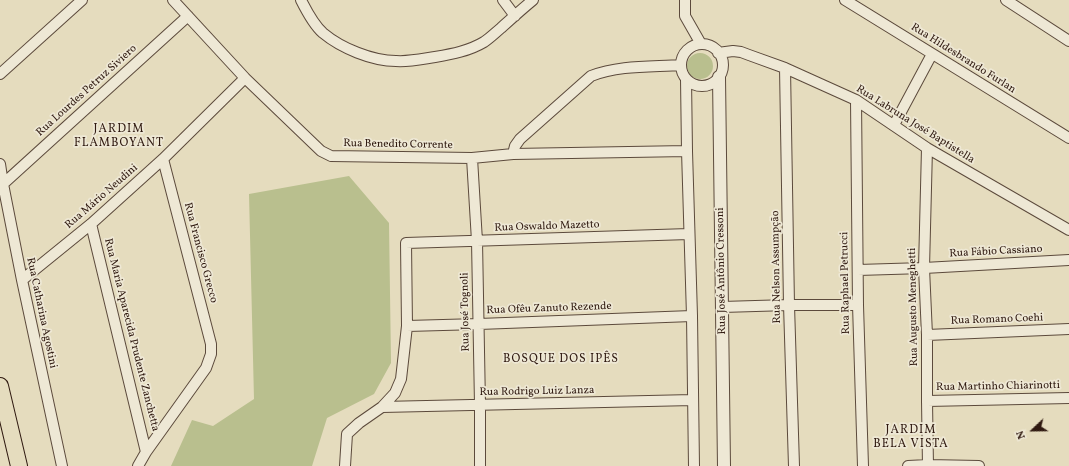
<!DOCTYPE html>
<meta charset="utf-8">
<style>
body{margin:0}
#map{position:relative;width:1069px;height:466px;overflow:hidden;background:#e5dcbe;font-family:Vollkorn,serif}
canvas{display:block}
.north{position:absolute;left:1013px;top:410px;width:40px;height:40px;-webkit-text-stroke:3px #eee8d5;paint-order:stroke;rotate:248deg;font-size:11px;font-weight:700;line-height:16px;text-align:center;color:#2f1910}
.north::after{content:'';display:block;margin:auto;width:14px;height:18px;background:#2f1910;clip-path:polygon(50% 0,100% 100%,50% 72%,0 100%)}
</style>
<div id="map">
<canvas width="1069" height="466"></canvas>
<div class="north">N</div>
</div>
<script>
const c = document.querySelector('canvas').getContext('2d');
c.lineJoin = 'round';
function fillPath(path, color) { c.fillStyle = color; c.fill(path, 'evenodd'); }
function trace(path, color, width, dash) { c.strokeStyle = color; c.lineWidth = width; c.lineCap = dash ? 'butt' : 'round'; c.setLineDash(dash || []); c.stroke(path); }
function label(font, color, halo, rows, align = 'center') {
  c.font = font + ' Vollkorn,serif'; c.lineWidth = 3.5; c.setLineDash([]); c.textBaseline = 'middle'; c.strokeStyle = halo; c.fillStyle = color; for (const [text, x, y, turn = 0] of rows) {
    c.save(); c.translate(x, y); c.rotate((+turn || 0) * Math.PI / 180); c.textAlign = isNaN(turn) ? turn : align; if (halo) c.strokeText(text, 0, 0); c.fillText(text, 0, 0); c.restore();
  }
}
fillPath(new Path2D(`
 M687 66a13 13 0 1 1 26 0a13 13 0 1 1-26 0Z
 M349,176L389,223L391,363L374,394L327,418L312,466H171L192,420L213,426L254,399L249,194Z`), '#b9bf8e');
const minor = new Path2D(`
 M173,0L245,78L321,151L331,156L472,158L513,154L687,151
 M301,0C306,10 315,26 323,33C341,48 372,61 396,61C409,62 422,59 435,57C452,54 469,51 484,42C490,38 495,33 501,28C511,19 522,9 533,0
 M503,0L515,16
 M685,0V16L701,44
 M845,0L1069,138
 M1006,0L1069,41
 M681 65a21 21 0 1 1 42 0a21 21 0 1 1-42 0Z
 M718,53L733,51L741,52L749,55L785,68L856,100L927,148L1069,230
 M785,68L789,305L794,466
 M0,74L82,0
 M686,79L687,151L692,316L694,466
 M856,100L858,305L863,466
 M894,125L932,54
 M927,148L924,268L927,335V401L928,466
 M513,154L515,146L520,139L591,76C619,65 651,67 681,65
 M472,158L477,241L480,405V466
 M0,164L3,184L22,280L62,466
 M3,184L188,16
 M91,224L146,452
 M858,270L924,268L1069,260
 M22,280L91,224L163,159L245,78
 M722,307L789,305H858
 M407,326L479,324L692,316
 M927,335L1069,329
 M927,401L1069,398
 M382,407L693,400
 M138,466L146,452L206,368L211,354V344L163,159
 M345,466L347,434L359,423L382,407L395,393L401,379L407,326L406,243L689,234
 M908,466L928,465L979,466`);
const tertiary = new Path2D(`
 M719,77L724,466`);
const primary = new Path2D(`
 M0,386L19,466`);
trace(minor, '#5c4a3c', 12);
trace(tertiary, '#5c4a3c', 14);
trace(primary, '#2f1910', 18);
trace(minor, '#eee8d5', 10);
trace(tertiary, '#eee8d5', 12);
trace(primary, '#e5dcbe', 16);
label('11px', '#2f1910', '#eee8d5', [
 ["Rua Hildesbrando Furlan",963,59,32],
 ["Rua Lourdes Petruz Siviero",87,91,-42],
 ["Rua Labruna José Baptistella",915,125,32],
 ["Rua Benedito Corrente",398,145,1],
 ["Rua Mário Neudini",102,197,-41],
 ["Rua Oswaldo Mazetto",547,227,-2],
 ["Rua Fábio Cassiano",996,252,-3],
 ["Rua Francisco Grecco",200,253,75],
 ["Rua Nelson Assumpção",777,267,-91],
 ["Rua José Antônio Cressoni",722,271,-91],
 ["Rua Raphael Petrucci",846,283,-91],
 ["Rua Augusto Meneghetti",914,307,-91],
 ["Rua Ofêu Zanuto Rezende",549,309,-2],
 ["Rua José Tognoli",466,312,-91],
 ["Rua Catharina Agostini",41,313,78],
 ["Rua Romano Coehi",997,320,-2],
 ["Rua Maria Aparecida Prudente Zanchetta",131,335,76],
 ["Rua Martinho Chiarinotti",998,387,-1],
 ["Rua Rodrigo Luiz Lanza",537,392,-1]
]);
c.letterSpacing = '1px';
label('12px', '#2f1910', '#eee8d5', [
 ["JARDIM",119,130],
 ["FLAMBOYANT",119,144],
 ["BOSQUE DOS IPÊS",561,360],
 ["JARDIM",911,431],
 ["BELA VISTA",911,445]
]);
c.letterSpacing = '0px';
</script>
